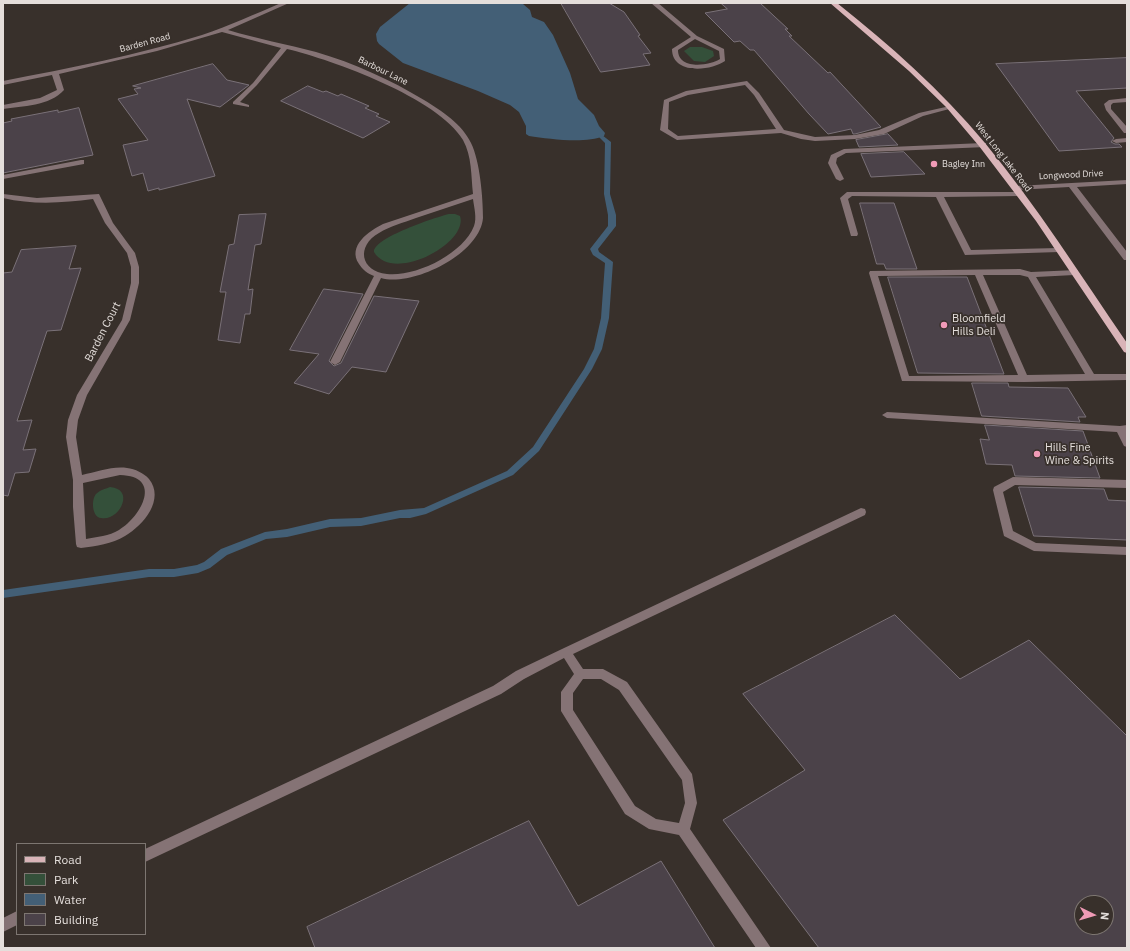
<!DOCTYPE html>
<style>
body{margin:0}
#map{position:relative;width:1130px;height:951px;overflow:hidden;background:#38302b;font-family:"IBM Plex Sans",sans-serif}
canvas{display:block}
.frame{position:absolute;inset:0;border:4px solid #e4dedb;pointer-events:none}
.legend{position:absolute;left:16px;top:843px;width:130px;height:92px;box-sizing:border-box;background:#38302b;border:1px solid #7d7671;margin:0;padding:5px 7px;list-style:none;font-size:12px;color:#e4dedb}
.legend li{display:flex;align-items:center;gap:8px;height:20px}
.legend b{width:20px;border:1px solid #7d7671}
.north{position:absolute;left:1074px;top:895px;width:40px;height:40px;box-sizing:border-box;background:#38302b;border:1px solid #7d7671;border-radius:50%;rotate:95deg;font-size:11px;font-weight:700;line-height:16px;text-align:center;color:#e4dedb}
.north::after{content:'';display:block;margin:auto;width:14px;height:18px;background:#f09ab6;clip-path:polygon(50% 0,100% 100%,50% 72%,0 100%)}
</style>
<div id="map">
<canvas width="1130" height="951"></canvas>
<div class="frame"></div>
<ul class="legend">
<li><b style="height:5px;background:#d9b4b8"></b>Road</li>
<li><b style="height:11px;background:#34503a"></b>Park</li>
<li><b style="height:11px;background:#435f76"></b>Water</li>
<li><b style="height:11px;background:#4b4249"></b>Building</li>
</ul>
<div class="north">N</div>
</div>
<script>
const c = document.querySelector('canvas').getContext('2d');
c.lineJoin = 'round';
function fillPath(path, color) { c.fillStyle = color; c.fill(path, 'evenodd'); }
function trace(path, color, width, dash) { c.strokeStyle = color; c.lineWidth = width; c.lineCap = dash ? 'butt' : 'round'; c.setLineDash(dash || []); c.stroke(path); }
function label(font, color, halo, rows, align = 'center') {
  c.font = font + ' "IBM Plex Sans",sans-serif'; c.lineWidth = 3.5; c.setLineDash([]); c.textBaseline = 'middle'; c.strokeStyle = halo; c.fillStyle = color; for (const [text, x, y, turn = 0] of rows) {
    c.save(); c.translate(x, y); c.rotate((+turn || 0) * Math.PI / 180); c.textAlign = isNaN(turn) ? turn : align; if (halo) c.strokeText(text, 0, 0); c.fillText(text, 0, 0); c.restore();
  }
}
fillPath(new Path2D(`
 M690,47H702L713,51L714,56L705,62L694,61L684,51Z
 M449,214H455L460,216C469,243 393,284 374,252C373,238 436,217 449,214Z
 M110,487C136,489 119,522 101,518C92,517 91,500 96,494C100,490 105,489 110,487Z`), '#34503a');
fillPath(new Path2D(`
 M410,3L523,4L530,10L532,17L544,22L553,35L570,73L578,99L594,115L599,126L605,133L604,136C585,144 550,139 529,136L526,134V126L519,112L510,105L478,91L403,63L379,44L377,41L376,34L380,27Z`), '#435f76');
fillPath(new Path2D(`
 M602,135L611,142L610,194L616,215V226L598,249L599,252L613,262L609,318L602,349L592,369L539,451L513,475L426,514L410,518H400L361,526L330,527L287,537L266,539L227,555L210,568L198,573L174,577H149L3,598V590L149,569H174L197,565L204,562L221,549L265,532L287,529L330,519L361,518L400,510L424,508L507,471L533,447L584,369L594,349L601,318L605,263L593,255L590,249L608,226V215L604,194L605,143L599,137Z`), '#435f76');
const building = new Path2D(`
 M561,3H609L624,12L640,35L638,36L651,53L643,54L650,65L601,72Z
 M721,3H760L788,29H785L792,36H789L828,73L830,72L881,127L855,134H853L851,129L828,134L809,114L754,50H750L740,41L734,42L705,13L727,9Z
 M1127,58V88L1076,91L1114,138L1111,142L1115,144H1119L1122,147L1059,151L996,64Z
 M213,64L227,80L249,85L220,107L187,99L215,176L159,190V188L148,191L143,173L132,176L123,145L148,140L118,99L138,94L134,89L141,88L133,86Z
 M308,86L323,92L326,91L338,96L341,94L369,106L365,108L379,114L376,116L390,122L363,138L281,101Z
 M79,108L93,155L3,173V123L12,121L11,119L58,110V112Z
 M888,134L898,145L859,147L856,140Z
 M904,152L925,174L871,177L861,154Z
 M860,203H894L917,269H886L884,264H877Z
 M266,214L261,244L255,245L248,290L253,289L250,314H245L240,343L218,340L226,292H220L229,245L234,244L239,215Z
 M76,246L69,269L81,268L61,330L47,331L17,421L32,420L23,450L36,449L29,472L15,473L8,496L3,495V273L12,272L21,250Z
 M888,277H967L1004,374L918,373Z
 M324,289L363,294L329,361L334,366L341,363L374,296L419,301L386,372L352,367L329,394L294,383L319,354L290,350Z
 M972,383H1008L1009,387L1068,388L1086,417H1078L1080,422L982,416Z
 M985,425L1083,431L1100,478L1015,476L1012,465L986,464L980,439L989,440Z
 M1019,487L1104,489L1108,500L1127,501V540L1034,536Z
 M895,615L960,679L1029,640L1127,736V948H819L723,820L805,770L743,694ZM1082,903H1106V927H1082Z
 M529,821L578,906L661,861L715,948H315L307,927Z`);
fillPath(building, '#4b4249');
trace(building, '#7a7178', 1);
fillPath(new Path2D(`
 M281,3H289L228,30C257,39 287,44 316,52C354,63 391,80 424,100C442,111 462,124 471,143C480,161 483,198 483,218C480,254 413,287 381,278L340,362L335,365L330,362L374,276C368,274 362,269 359,264C347,246 369,231 383,224L473,194C471,176 472,156 463,140C438,98 333,60 287,49L257,85L240,102L249,105V107L233,104V102L253,83L281,48L222,32L157,51L59,74L64,90C50,106 22,106 3,109V105L40,98L57,90L52,75L3,85V81C70,68 137,55 202,35C229,26 255,14 281,3ZM473,199C474,207 477,218 474,226C463,254 416,277 387,274C360,271 356,246 379,233C390,226 403,223 416,218C435,212 454,205 473,199Z
 M651,3H658L697,36L724,49L725,61C711,71 672,75 672,49L691,37ZM695,39L719,51L720,59C709,66 678,70 678,50Z
 M747,81L759,93L784,130L815,137L855,135L879,130L919,113L950,106L953,108L923,116L884,134L855,139L815,141L801,139L781,133L677,140L660,130L664,100L686,91ZM745,85L754,95L776,129L678,136L668,129L669,102L688,95Z
 M1127,98V102L1113,103L1111,105V109L1127,127V133H1124L1106,110L1104,104L1109,100Z
 M1127,138V142L1116,143L1112,141L1116,139Z
 M983,143H986V147L846,153L837,158L836,163L844,179L840,181L836,179L828,163L831,155L844,149Z
 M81,160H84V164L3,179V175Z
 M1127,180V184L1077,187L1127,252V260H1124L1069,187L1016,190L1012,188L1016,186Z
 M847,192H1023L1024,194L1020,196L944,197L971,250L1059,248L1063,250L1059,252L965,255L936,197L852,196L848,199L858,234L857,236H851L840,198Z
 M3,194L37,198L99,194L113,223L135,253L139,267V283L130,320L87,395L78,420L76,437L82,475C97,472 112,466 127,468C135,469 144,473 149,479C165,499 144,525 125,536C112,544 96,546 81,548L77,547L76,544L73,507V480L66,437L68,420L77,395L122,320L131,283V267L127,253L105,223L93,199C63,203 33,205 3,198ZM120,475C163,476 142,516 119,530C109,536 97,537 86,539L83,483Z
 M1020,269L1031,272L1077,270L1078,272L1077,274L1074,275L1036,277L1094,374H1127V380L1024,382L902,381L869,273L870,271ZM975,275L1018,375L909,376L878,276ZM983,275H1020L1028,277L1085,374L1027,375Z
 M887,412L1120,426L1127,425V447L1124,446L1117,432L887,418L882,415Z
 M1013,477L1127,480V488L1015,485L1003,492L1013,531L1036,543L1127,547V555L1034,551L1004,536L993,490L994,487Z
 M861,508L865,509L866,512L865,515L573,654L583,669H603L627,682L692,774L697,803L690,829L771,948H756L679,835L649,829L625,814L561,711V692L574,674L564,658L524,679L501,694L145,862V849L493,686L516,671L562,649ZM583,679H601L619,690L682,780L685,803L679,823L656,819L635,806L573,710V693Z
 M17,911V925L3,932V918Z`), '#857375');
fillPath(new Path2D(`
 M830,3H837C890,45 941,90 985,143C1037,206 1081,276 1127,343V353L1124,352L1036,221L979,146L946,107L909,71Z`), '#d9b4b8');
for (const [x, y, r, color] of [
 [934,164,4,"#f09ab6"],
 [944,325,4,"#f09ab6"],
 [1037,454,4,"#f09ab6"]
]) { const dot = new Path2D(); dot.arc(x, y, r, 0, 2 * Math.PI); c.fillStyle = color; c.fill(dot); trace(dot, '#38302b', 1.5); }
label('9px', '#e4dedb', '#38302b', [
 ["Barden Road",145,43,-15],
 ["Barbour Lane",383,71,26],
 ["West Long Lake Road",1003,157,52],
 ["Longwood Drive",1071,175,-3]
]);
label('9px', '#e4dedb', '#38302b', [
 ["Bagley Inn",942,164]
], 'left');
label('11px', '#e4dedb', '#38302b', [
 ["Bloomfield",952,319],
 ["Hills Deli",952,332],
 ["Hills Fine",1045,448],
 ["Wine & Spirits",1045,461]
], 'left');
label('11px', '#e4dedb', '#38302b', [
 ["Barden Court",103,332,-63]
]);
</script>
